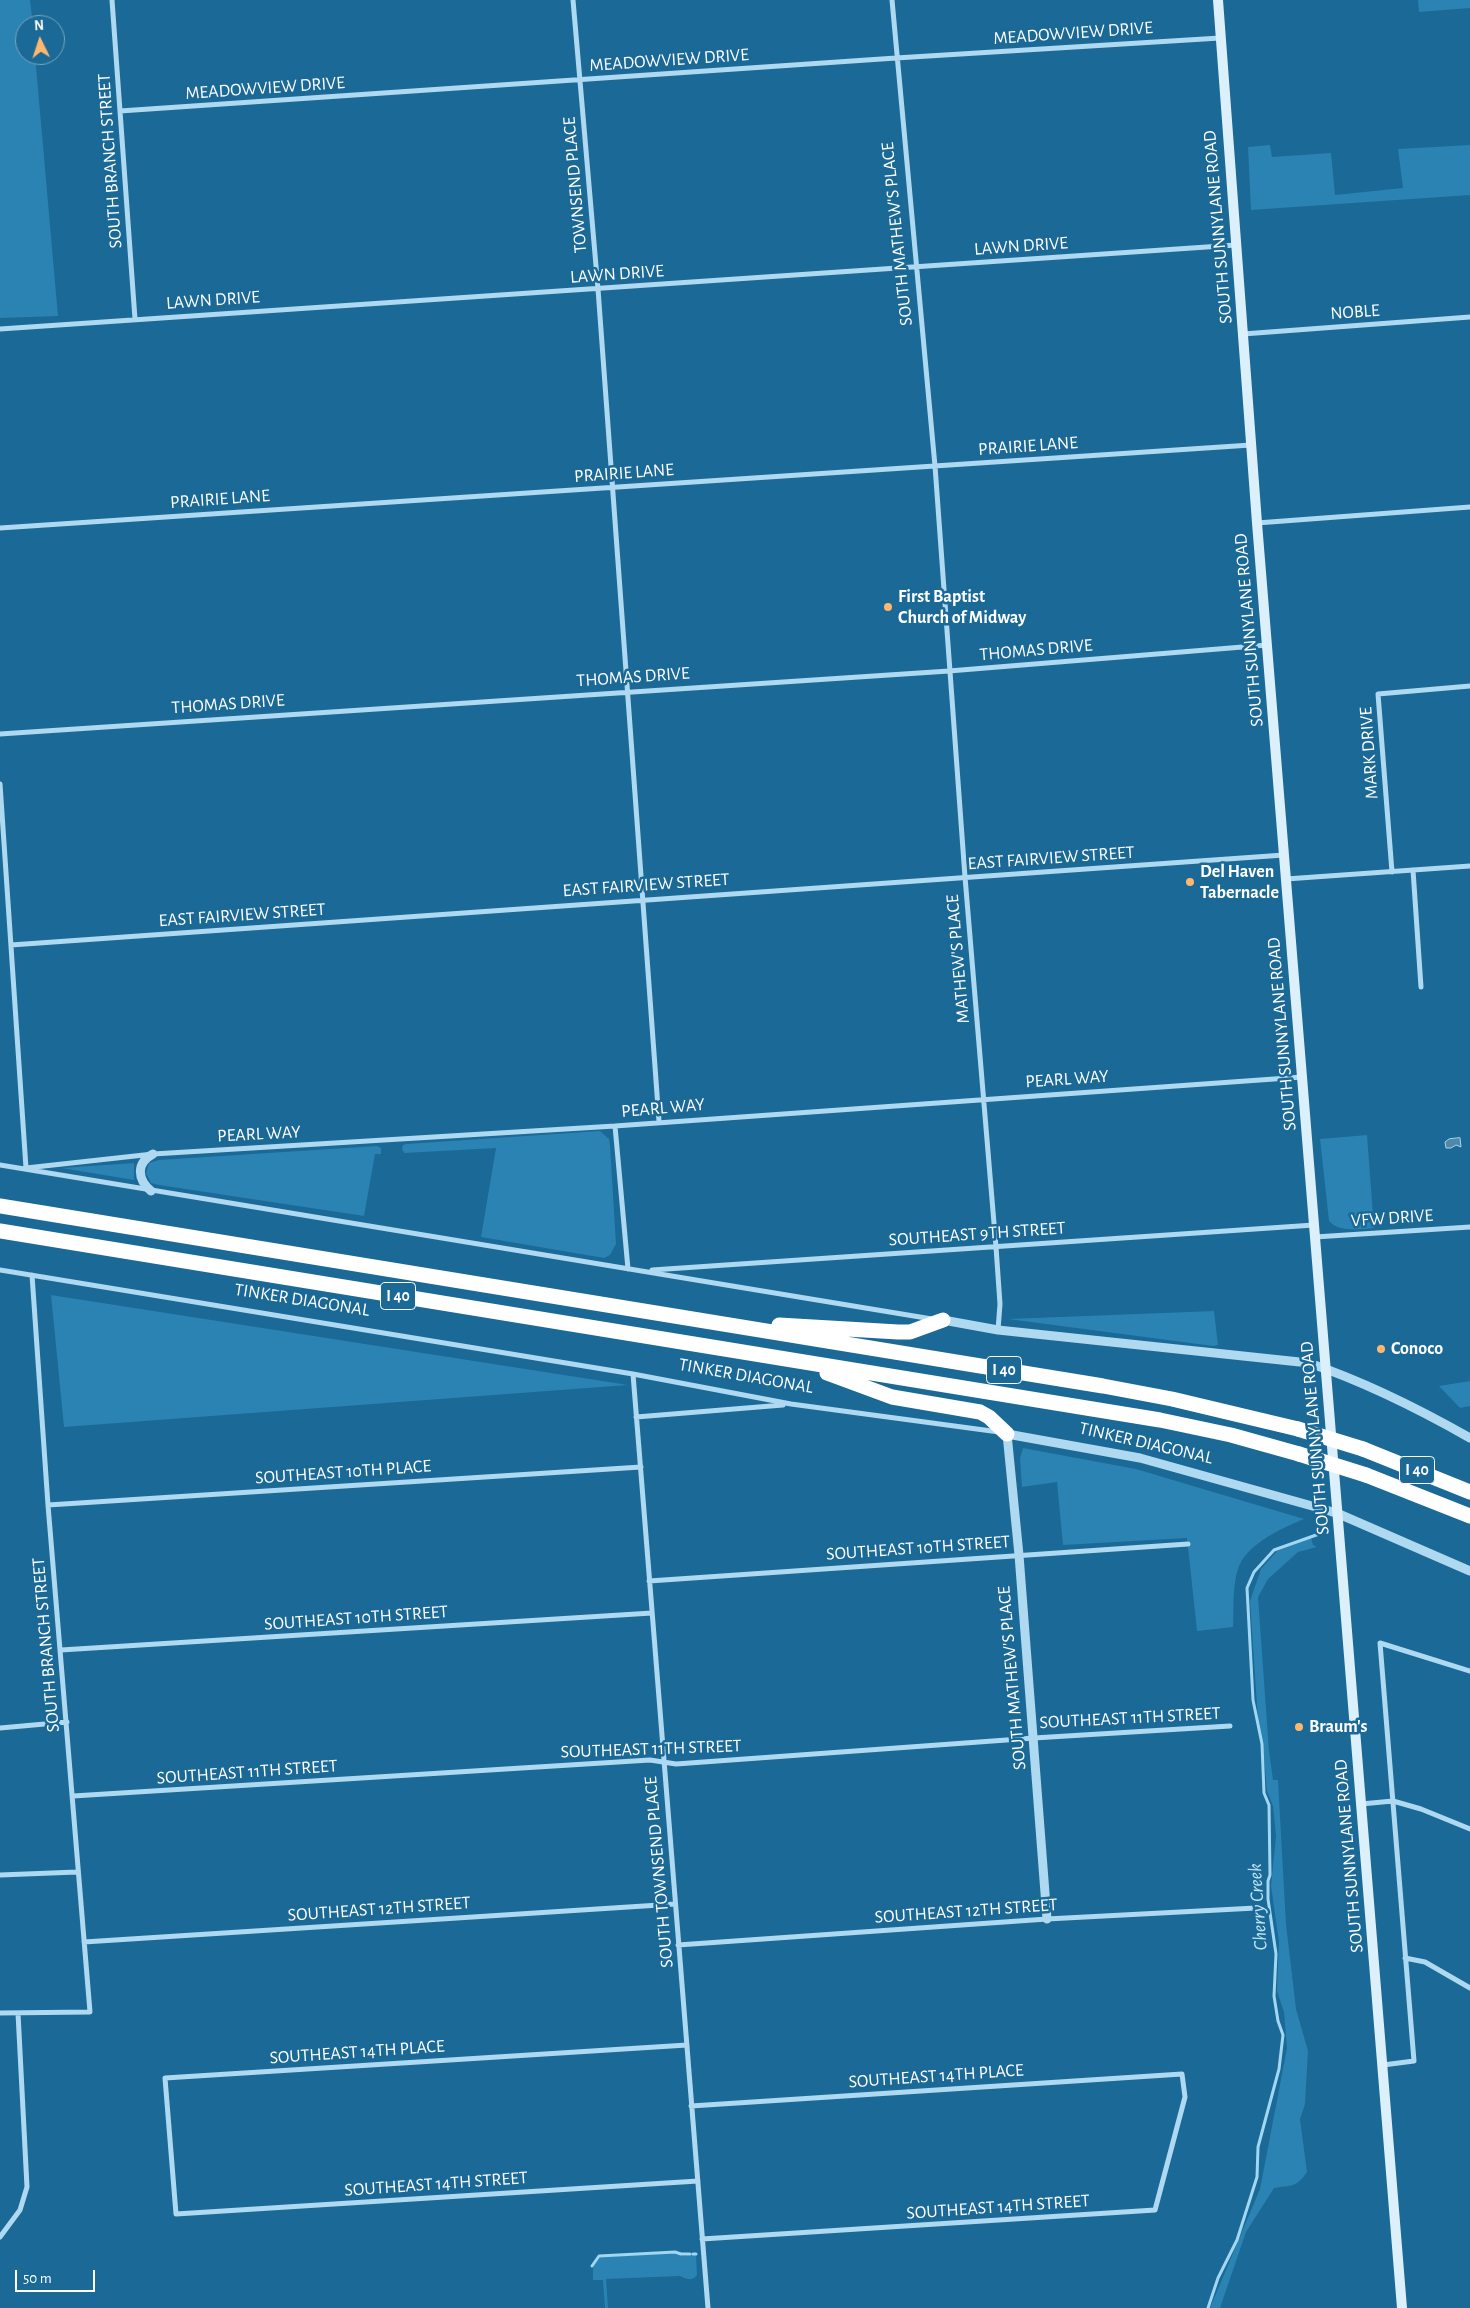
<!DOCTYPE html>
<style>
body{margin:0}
#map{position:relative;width:1470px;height:2308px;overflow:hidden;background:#1a6996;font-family:"Alegreya Sans",sans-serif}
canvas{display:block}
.north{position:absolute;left:15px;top:15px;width:50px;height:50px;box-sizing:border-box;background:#1a6996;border:1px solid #76a5c0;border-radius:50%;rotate:356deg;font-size:14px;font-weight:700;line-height:20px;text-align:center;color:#fff}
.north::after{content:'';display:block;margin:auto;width:18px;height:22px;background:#ffb76d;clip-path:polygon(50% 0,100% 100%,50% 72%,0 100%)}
.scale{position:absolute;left:15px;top:2270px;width:80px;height:22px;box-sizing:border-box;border:2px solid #fff;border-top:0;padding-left:6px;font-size:15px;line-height:18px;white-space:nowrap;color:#fff;-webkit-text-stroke:4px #1a6996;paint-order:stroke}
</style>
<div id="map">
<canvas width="1470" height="2308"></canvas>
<div class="north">N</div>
<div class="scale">50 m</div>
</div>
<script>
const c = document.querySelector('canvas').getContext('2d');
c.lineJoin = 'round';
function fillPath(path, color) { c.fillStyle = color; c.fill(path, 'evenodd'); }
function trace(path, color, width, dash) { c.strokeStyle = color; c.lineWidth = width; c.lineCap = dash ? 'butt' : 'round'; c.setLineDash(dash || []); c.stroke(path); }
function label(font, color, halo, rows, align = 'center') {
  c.font = font + ' "Alegreya Sans",sans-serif'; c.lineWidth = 5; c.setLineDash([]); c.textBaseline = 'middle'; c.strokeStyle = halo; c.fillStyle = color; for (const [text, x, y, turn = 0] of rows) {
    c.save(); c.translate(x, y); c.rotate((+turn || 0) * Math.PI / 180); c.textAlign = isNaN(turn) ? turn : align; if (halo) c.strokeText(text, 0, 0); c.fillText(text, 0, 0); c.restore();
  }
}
fillPath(new Path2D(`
 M0,0H30L33,25H25V55H35L58,316L0,318Z
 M1418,0H1470V8L1419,12Z
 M1270,145L1272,157L1331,153L1335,195L1403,188L1398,149L1470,145V195L1251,210L1248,147Z
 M600,1131L609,1139L610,1145L616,1244L610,1255L604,1258L481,1237L496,1148L404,1153L402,1149L403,1145L406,1144Z
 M1367,1135L1374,1228C1360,1229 1340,1233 1329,1221L1320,1139Z
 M377,1146L381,1148V1154H375L364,1216L159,1185L151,1183L146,1173L149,1163L159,1160Z
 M134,1163V1180L61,1168Z
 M51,1295L628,1385L64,1427Z
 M1214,1311L1218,1345L1213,1346L1008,1319Z
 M1470,1381V1406L1460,1408L1439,1386Z
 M1023,1448L1136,1469L1304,1519C1282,1528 1249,1543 1239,1566C1232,1585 1234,1607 1233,1627L1197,1631L1187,1538L1063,1545L1057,1482L1022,1487L1020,1458Z
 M1311,1538L1313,1545L1317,1547L1298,1552L1268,1579L1258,1597L1269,1751L1273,1780H1278L1286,1924L1296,2009L1308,2051L1305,2104L1300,2119L1307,2172C1296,2188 1292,2185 1274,2188L1246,2232L1220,2308H1210L1260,2189L1287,2048L1284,2012L1277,1991L1279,1942L1271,1886L1276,1836L1273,1806L1267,1791L1263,1744L1258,1720L1250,1601L1261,1569L1277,1551Z
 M675,2253L683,2256L696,2255L697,2275C692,2282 687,2279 680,2276L606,2279L608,2308H605L603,2280H593V2267L600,2257Z`), '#2a83b2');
const water = new Path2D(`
 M1460,1138L1461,1147L1456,1145L1451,1148H1446L1445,1142L1449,1139Z`);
fillPath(water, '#5288a6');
trace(water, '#a1d7f2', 1);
trace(new Path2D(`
 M693,2254H696
 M592,2266L599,2256L675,2252L681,2254H690
 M1208,2308L1218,2278L1237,2240L1257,2177L1258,2147L1279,2069L1283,2035L1278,2021L1274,1996L1276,1954L1268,1899V1881L1270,1875L1269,1805L1264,1793L1262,1744L1253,1700L1247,1588L1254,1572L1274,1550L1319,1534`), '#a1d7f2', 3);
trace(new Path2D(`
 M112,0L135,319
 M573,0L598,289L659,1121
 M892,0L935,466L965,877L996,1247L1000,1304L998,1330
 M120,111L896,58L1220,38
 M0,329L1236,245
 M1243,334L1470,317
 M1257,523L1470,507
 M0,528L1251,445
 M0,734L949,671L1267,645
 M0,784L26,1168L153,1154L615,1126L1302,1077
 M1413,870L1421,987
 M1392,872L1378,694L1470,686
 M1286,879L1470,866
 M11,945L1284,855
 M615,1126L628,1269
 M0,1165L932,1319
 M1315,1237L1470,1227
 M0,1270L633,1374L791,1404L999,1432
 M652,1270L1314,1225
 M633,1374L708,2308
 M636,1417L783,1405
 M48,1505L641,1467
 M649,1581L1188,1544
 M61,1650L652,1613
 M0,1728L67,1722
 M73,1796L650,1760L676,1764L1034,1738L1230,1726
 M1361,1804L1393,1801L1421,1809L1470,1829
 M0,1875L77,1872
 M84,1942L675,1904
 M678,1945L1047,1919L1256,1908
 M1405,1958L1425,1962L1470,1988
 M0,2013L90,2012L48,1505L32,1275
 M687,2045L165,2078L176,2214L698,2181
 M1383,2065L1414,2061L1380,1643L1470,1671
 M691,2106L1182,2074L1185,2097L1155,2210L702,2239
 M0,2237L20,2210L27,2187L18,2013`), '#aed9f0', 5);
trace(new Path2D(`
 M151,1191C137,1179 136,1163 153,1154
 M943,1320L998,1330L1309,1363C1365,1382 1419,1409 1470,1438
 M1047,1919L1019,1555L1007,1434L1140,1458L1323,1509L1339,1514L1470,1571`), '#aed9f0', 9);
trace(new Path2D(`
 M1218,0L1257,523L1402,2308`), '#dbf0fb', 10);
trace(new Path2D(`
 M0,1206L1103,1386L1172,1399L1298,1429
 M0,1231L1160,1420L1231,1435L1299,1454
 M779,1325L898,1332H910L943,1320
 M827,1373L892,1397L980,1412L989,1417L1007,1434
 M1363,1449L1470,1492
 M1366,1475L1470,1516`), '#fff', 15);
trace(new Path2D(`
 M1298,1429L1363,1449
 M1299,1454L1366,1475`), '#fff', 15);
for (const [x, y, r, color] of [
 [888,607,5,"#ffb76d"],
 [1190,882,5,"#ffb76d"],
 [1381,1349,5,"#ffb76d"],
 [1299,1727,5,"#ffb76d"]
]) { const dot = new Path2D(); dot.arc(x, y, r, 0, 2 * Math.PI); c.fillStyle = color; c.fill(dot); trace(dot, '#1a6996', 2); }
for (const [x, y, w] of [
 [398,1296,35],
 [1004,1370,35],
 [1417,1470,35]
]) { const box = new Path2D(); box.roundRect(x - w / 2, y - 13.5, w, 27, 4); c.fillStyle = '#1a6996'; c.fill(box); trace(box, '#fff', 1); }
label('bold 16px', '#fff', null, [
 ["I 40",398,1296],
 ["I 40",1004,1370],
 ["I 40",1417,1470]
]);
label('18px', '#fff', '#1a6996', [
 ["MEADOWVIEW DRIVE",1073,33,-4],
 ["MEADOWVIEW DRIVE",669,60,-4],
 ["MEADOWVIEW DRIVE",265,88,-4],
 ["SOUTH BRANCH STREET",110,161,-94],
 ["TOWNSEND PLACE",575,185,-95],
 ["SOUTH SUNNYLANE ROAD",1218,227,-95],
 ["SOUTH MATHEW'S PLACE",897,234,-96],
 ["LAWN DRIVE",1021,246,-4],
 ["LAWN DRIVE",617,274,-4],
 ["LAWN DRIVE",213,300,-4],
 ["NOBLE",1355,312,-4],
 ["PRAIRIE LANE",1028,446,-4],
 ["PRAIRIE LANE",624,473,-4],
 ["PRAIRIE LANE",220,499,-4],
 ["SOUTH SUNNYLANE ROAD",1249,630,-95],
 ["THOMAS DRIVE",1036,650,-5],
 ["THOMAS DRIVE",633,677,-4],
 ["THOMAS DRIVE",228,704,-4],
 ["MARK DRIVE",1369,753,-94],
 ["EAST FAIRVIEW STREET",1051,858,-4],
 ["EAST FAIRVIEW STREET",646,885,-4],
 ["EAST FAIRVIEW STREET",242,915,-4],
 ["MATHEW'S PLACE",958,959,-95],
 ["SOUTH SUNNYLANE ROAD",1282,1034,-95],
 ["PEARL WAY",1067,1079,-4],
 ["PEARL WAY",663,1108,-5],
 ["PEARL WAY",259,1134,-3],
 ["VFW DRIVE",1392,1218,-4],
 ["SOUTHEAST 9TH STREET",977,1234,-4],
 ["TINKER DIAGONAL",302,1300,9],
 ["TINKER DIAGONAL",746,1376,10],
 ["SOUTH SUNNYLANE ROAD",1315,1438,-95],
 ["TINKER DIAGONAL",1146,1443,13],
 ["SOUTHEAST 10TH PLACE",343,1472,-4],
 ["SOUTHEAST 10TH STREET",918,1548,-4],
 ["SOUTHEAST 10TH STREET",356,1618,-4],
 ["SOUTH BRANCH STREET",46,1645,-95],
 ["SOUTH MATHEW'S PLACE",1012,1678,-95],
 ["SOUTHEAST 11TH STREET",1130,1718,-3],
 ["SOUTHEAST 11TH STREET",651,1749,-2],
 ["SOUTHEAST 11TH STREET",247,1772,-4],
 ["SOUTH SUNNYLANE ROAD",1349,1856,-95],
 ["SOUTH TOWNSEND PLACE",659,1872,-95],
 ["SOUTHEAST 12TH STREET",379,1909,-4],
 ["SOUTHEAST 12TH STREET",966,1911,-4],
 ["SOUTHEAST 14TH PLACE",357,2052,-4],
 ["SOUTHEAST 14TH PLACE",936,2076,-4],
 ["SOUTHEAST 14TH STREET",436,2184,-4],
 ["SOUTHEAST 14TH STREET",998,2207,-4]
]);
label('bold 18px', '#fff', '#1a6996', [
 ["First Baptist",898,597],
 ["Church of Midway",898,618],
 ["Del Haven",1200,872],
 ["Tabernacle",1200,893],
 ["Conoco",1391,1349],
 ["Braum's",1309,1727]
], 'left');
label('italic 19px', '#c1e5f8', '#1a6996', [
 ["Cherry Creek",1258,1907,-94]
]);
</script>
